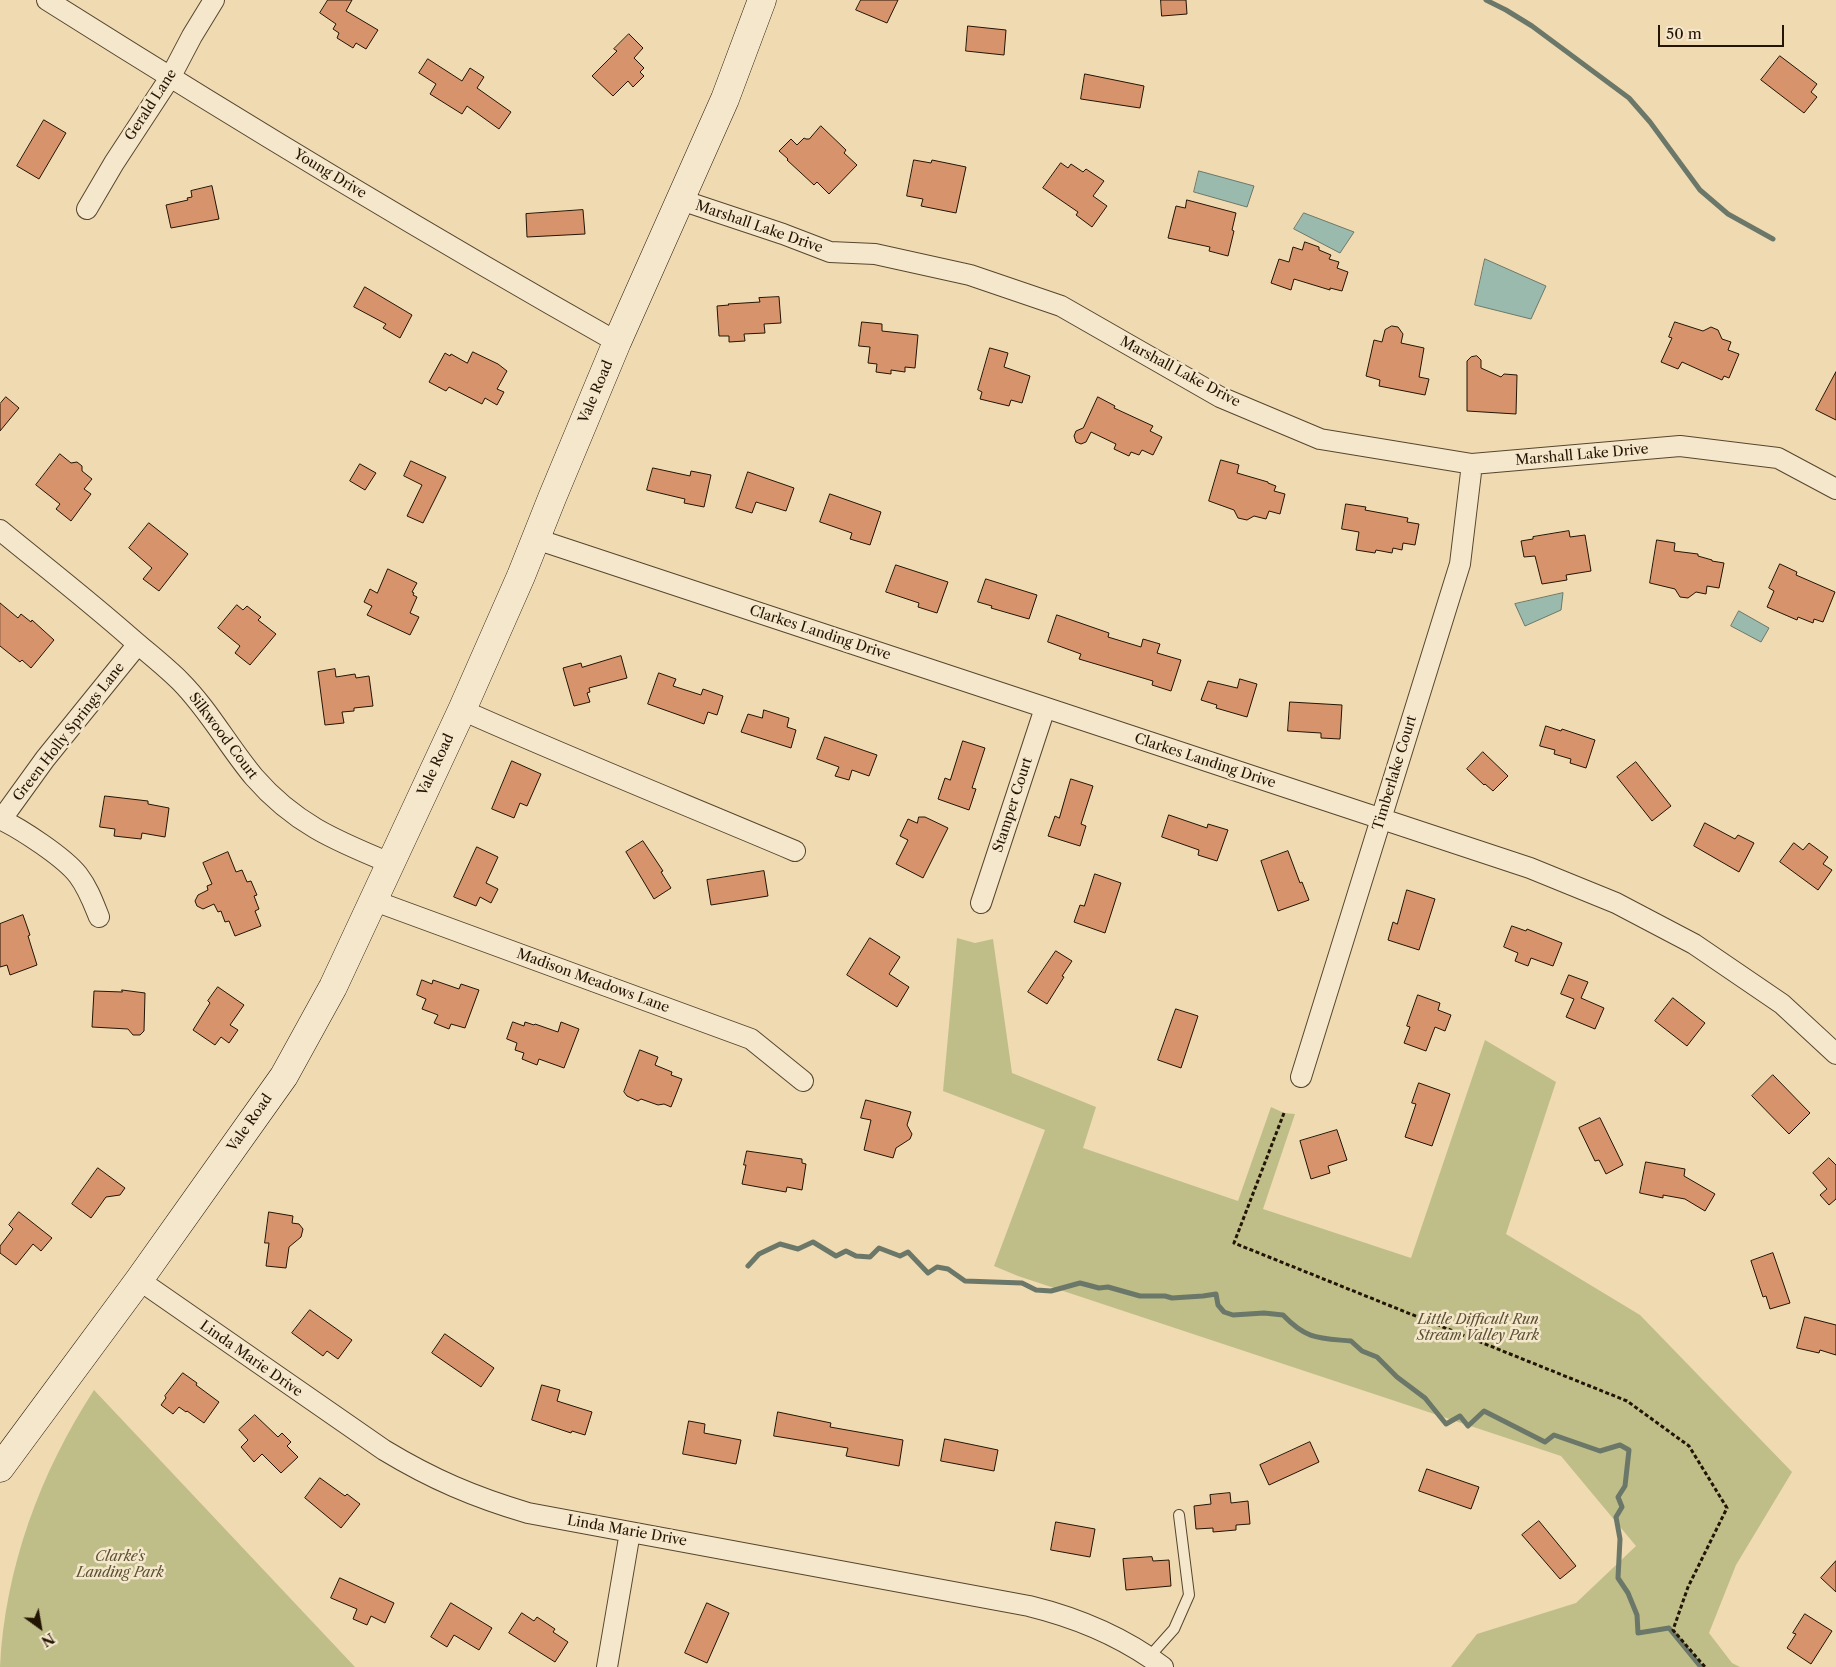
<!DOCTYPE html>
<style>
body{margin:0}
#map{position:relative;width:1836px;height:1667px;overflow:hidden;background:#efdab1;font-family:"Libre Caslon Text",serif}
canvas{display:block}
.north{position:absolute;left:15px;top:1602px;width:50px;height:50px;-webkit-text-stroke:4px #f5e7cc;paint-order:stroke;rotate:148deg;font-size:14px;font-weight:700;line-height:20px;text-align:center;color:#241403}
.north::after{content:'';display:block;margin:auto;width:18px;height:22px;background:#241403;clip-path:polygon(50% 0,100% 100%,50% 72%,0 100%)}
.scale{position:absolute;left:1658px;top:25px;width:126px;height:22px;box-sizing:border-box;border:2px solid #241403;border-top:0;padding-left:6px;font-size:15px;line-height:18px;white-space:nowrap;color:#241403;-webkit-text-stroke:4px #f5e7cc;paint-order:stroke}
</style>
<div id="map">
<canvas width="1836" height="1667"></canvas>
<div class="north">N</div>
<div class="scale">50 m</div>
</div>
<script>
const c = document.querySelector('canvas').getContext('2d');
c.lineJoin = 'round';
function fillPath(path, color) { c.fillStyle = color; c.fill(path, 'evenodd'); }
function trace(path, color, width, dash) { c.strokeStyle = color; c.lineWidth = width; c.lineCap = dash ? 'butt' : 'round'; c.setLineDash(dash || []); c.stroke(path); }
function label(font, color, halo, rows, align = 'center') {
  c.font = font + ' "Libre Caslon Text",serif'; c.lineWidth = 5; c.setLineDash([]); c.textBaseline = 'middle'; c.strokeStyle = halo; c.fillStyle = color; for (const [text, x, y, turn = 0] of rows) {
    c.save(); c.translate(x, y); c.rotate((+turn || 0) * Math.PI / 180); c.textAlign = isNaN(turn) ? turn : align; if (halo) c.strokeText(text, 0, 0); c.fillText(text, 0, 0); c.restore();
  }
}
fillPath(new Path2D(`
 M957,938L975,943L993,939L1012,1073L1096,1107L1083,1148L1238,1201L1271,1107L1284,1113L1295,1114L1263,1209L1411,1258L1485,1040L1556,1082L1506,1234L1640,1315L1792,1472L1736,1565L1709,1633L1732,1663L1740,1667H1451L1477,1634L1576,1603L1636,1546L1561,1456L1018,1276L994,1266L1045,1130L943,1091Z
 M94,1390L355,1667H0C5,1568 40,1473 94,1390Z`), '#bfbe88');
const water = new Path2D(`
 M1199,171L1254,186L1247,207L1194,192Z
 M1304,213L1354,232L1340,253L1294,229Z
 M1485,259L1546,286L1531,319L1475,305Z
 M1563,593L1561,610L1525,626L1515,604Z
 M1739,611L1769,628L1761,642L1731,626Z`);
fillPath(water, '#9abaad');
trace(water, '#6b7869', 1);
trace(new Path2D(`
 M1486,0L1506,10L1532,26L1629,98L1650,122L1700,190L1728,214L1773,239
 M748,1266L759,1254L780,1244L798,1249L813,1242L836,1256L846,1251L856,1256L870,1257L879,1248L900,1256L908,1252L928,1273L937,1267L948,1269L965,1281L1022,1283L1036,1290L1051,1291L1080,1283L1099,1288L1108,1287L1140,1296H1165L1172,1298L1203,1296L1216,1294L1218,1305L1224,1312L1233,1315L1264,1313L1283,1315C1307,1340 1319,1338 1351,1341L1362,1351L1377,1357L1397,1377L1425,1398L1446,1424L1460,1416L1468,1426L1484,1411L1545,1442L1554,1435L1600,1451L1620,1445L1629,1450L1625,1486L1618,1497L1622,1507L1616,1517L1620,1539L1618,1578L1628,1593L1637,1615L1638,1633L1669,1628L1701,1667`), '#6b7869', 5);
const building = new Path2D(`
 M328,0H352L346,11L378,30L366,49L356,43L353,48L337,38L339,33L333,29L336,24L320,13Z
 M861,0H898L887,23L856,10Z
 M1161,0H1186L1187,14L1162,16Z
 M968,26L1006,30L1004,55L966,51Z
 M629,34L643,48L634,58L644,68L640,72L644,76L633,87L628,81L613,96L592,76L617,51L614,49Z
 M1780,56L1817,84L1811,92L1817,97L1804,113L1761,80Z
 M428,59L462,81L470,68L484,77L477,88L511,112L499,129L467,106L462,114L430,94L436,84L419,73Z
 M1085,74L1144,86L1140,108L1081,99Z
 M44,120L66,133L39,179L17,166Z
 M821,126L846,150L844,153L857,165L829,194L817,182L814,185L787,160L788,159L779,151L791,139L797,145L804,138L806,139H809Z
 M914,160L931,163L932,160L966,167L956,213L921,206L923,199L907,196Z
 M1061,163L1068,168L1071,164L1083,172L1086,169L1104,181L1093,196L1107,206L1092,227L1076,215L1078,212L1043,188Z
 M212,186L219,219L171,228L166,205L188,200L187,198L192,197L191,191Z
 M1187,200L1236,213L1232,230L1234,231L1228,256L1209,251L1210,247L1168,238L1176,206L1185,208Z
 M583,210L585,234L527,237L526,214Z
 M1305,242L1319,247V250L1331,255L1329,259L1339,262L1337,268L1348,272L1342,291L1330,288V290L1294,279L1291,290L1271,283L1279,259L1289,262L1293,247L1302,250Z
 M365,287L412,315L400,338L383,328L386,324L354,307Z
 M779,297L781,323L764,324L765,333L744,334L745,341L729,342V336H719L717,306L729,305L728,304L760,302L759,298Z
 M862,322L882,324V331L918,335L915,368L905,367V372L891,370V374L876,372L877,364L868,363L870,347L859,346Z
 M1675,322L1703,331L1711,327L1718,330L1722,339L1731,342L1728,350L1739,354L1729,378L1724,376L1722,380L1682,362L1678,369L1661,362L1672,338L1669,337Z
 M1392,326L1398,327L1403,334L1401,343L1424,348L1419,377L1429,379L1425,395L1379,386L1380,380L1366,376L1374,340L1382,342L1385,330Z
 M990,348L1008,353L1004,367L1030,376L1022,403L1011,400L1009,406L980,399L982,392L978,390Z
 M473,352L498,364L507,371L497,389L504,392L497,405L485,398L482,404L449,387L446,391L429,382L445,353L450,356L451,354L467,363Z
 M1477,356L1481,360V368L1501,377L1504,374L1517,375L1516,414L1467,411V361L1471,357Z
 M1836,372V420L1816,410Z
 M6,397L19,408L0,431V404Z
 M1098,397L1115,406L1114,408L1153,426L1150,431L1162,437L1153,455L1142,450L1139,455L1131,452L1129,456L1114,449L1116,444L1091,432L1086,442L1081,444L1076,442L1074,436L1076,431L1083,428Z
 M60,454L71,463L77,462L82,466V471L92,479L84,489L91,494L71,521L56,509L60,504L36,485Z
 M1221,460L1239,465L1237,473L1268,482V483L1276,486L1274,491L1285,494L1280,514L1269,511L1266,519L1254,516L1247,520L1238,518L1234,510L1209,501Z
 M411,461L446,477L423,523L407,516L422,485L404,476Z
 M360,464L376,473L365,490L350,481Z
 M653,468L690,476L691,471L711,475L704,507L684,503L685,499L647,490Z
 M748,472L794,488L786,511L756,502L752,513L736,508Z
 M830,494L881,512L870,545L850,539L852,533L820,522Z
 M1346,504L1366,507L1365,510L1408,518L1407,522L1419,524L1415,545L1403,543L1402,550L1393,548L1392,553L1376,550L1375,553L1356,550L1359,532L1342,529Z
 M149,523L188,554L159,591L143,579L152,568L129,548Z
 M1569,531L1570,537L1585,535L1591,571L1566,575L1567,580L1542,584L1535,556L1524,557L1521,541L1533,539V537Z
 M1657,540L1675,543L1674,551L1698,554V556L1712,560V561L1724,563L1719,588L1707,586L1706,594L1696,592L1688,598L1680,597L1675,589L1650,583Z
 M1780,564L1797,572L1796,575L1835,592L1823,622L1814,619L1813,623L1798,617L1797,620L1767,607L1774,591L1769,588Z
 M896,565L948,582L937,613L918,607L919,603L886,592Z
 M388,569L417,583L412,592L414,593L413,595L417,597L410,613L419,617L410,635L367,615L372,606L364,602L370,589L377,593Z
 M986,579L1037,595L1029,619L991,608L992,606L978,602Z
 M0,603L18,618L21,614L31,622L32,620L54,640L31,668L22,660L20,662L0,646Z
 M237,605L243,610L247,606L261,617L258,620L276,634L250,665L235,653L240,646L218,628Z
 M1057,615L1109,633L1108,637L1141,647L1143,639L1160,644L1157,653L1181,660L1171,691L1152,685L1153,681L1079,659L1081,654L1048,642Z
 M621,656L627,678L589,688L590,692L587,693L590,702L574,706L563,668L581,663L582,667Z
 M335,669L336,677L355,674L356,678L369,676L373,706L354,708V711L342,712L344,723L325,725L318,672Z
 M659,673L676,679L673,686L701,695L703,689L723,696L717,715L708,712L704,724L648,704Z
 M1240,679L1257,684L1247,717L1216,708L1217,705L1201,700L1208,681L1237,688Z
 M1290,702L1342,705L1340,739L1321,738V733L1288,731Z
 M764,710L789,718L787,727L796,730L791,748L741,732L748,714L762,718Z
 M1546,726L1561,731L1562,729L1595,740L1586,768L1570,763L1571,759L1554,754L1555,750L1540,746Z
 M825,737L877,755L869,776L852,770L849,780L835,776L839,767L817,759Z
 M963,741L985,748L972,788L976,789L969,810L938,799L945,778L950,780Z
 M1483,752L1508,776L1493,791L1485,784L1484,785L1467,769Z
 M512,761L541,774L527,806L520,803L514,818L492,809Z
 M1636,762L1671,806L1652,821L1617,777Z
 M1071,779L1093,786L1081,824L1086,826L1080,846L1048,836L1055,816L1059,818Z
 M105,796L148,801V804L169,808L165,837L142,833L141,839L114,836L115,829L100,827Z
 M1169,815L1207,828L1208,824L1228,830L1217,861L1198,855L1199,850L1162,837Z
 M919,817H925L948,828L923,878L896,864L908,840L900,836L908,819L917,823Z
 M1705,823L1735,839L1738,835L1754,843L1739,872L1694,846Z
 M643,841L663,871L661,872L671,888L654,899L626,852Z
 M1794,843L1803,850L1809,843L1828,857L1823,864L1832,870L1818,890L1780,862Z
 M477,847L498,857L486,883L498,889L491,903L480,897L476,906L454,897Z
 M1288,851L1300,883L1302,882L1309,900L1278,911L1261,861Z
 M228,852L236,872L242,870L247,882L251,881L257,895L254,896L259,909L255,911L261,926L235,936L229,921L225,922L221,911L218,912L214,904L203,909L197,906L195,901L198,895L208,890L207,886L212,884L203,863Z
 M764,871L768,896L711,905L707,880Z
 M1095,874L1121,883L1105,933L1074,922L1080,905L1084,906Z
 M1407,890L1435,899L1419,950L1388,940L1393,922L1397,924Z
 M23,915L30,935L28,936L37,965L10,975L7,965L0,967V924Z
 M1512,926L1526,931L1527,929L1562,943L1553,966L1531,958L1528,966L1515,961L1518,953L1504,947Z
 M870,938L900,957L889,974L909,987L897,1007L847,975Z
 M1056,951L1072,961L1062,976L1064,977L1047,1004L1028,992Z
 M1569,975L1588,982L1581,998L1604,1008L1595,1029L1566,1017L1574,999L1561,994Z
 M422,980L432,984L433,980L459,989L461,984L479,990L465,1028L451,1024L449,1029L434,1023L438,1015L422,1009L426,999L417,995Z
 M218,987L244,1005L230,1025L238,1030L229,1043L221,1037L215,1045L193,1030L210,1003L208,1001Z
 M122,990L145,993L144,1031L140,1035H133L128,1029L92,1027L94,991L122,992Z
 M1418,995L1440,1003L1438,1010L1451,1015L1445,1031L1435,1027L1426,1051L1404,1043L1410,1027L1407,1026Z
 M1673,998L1705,1023L1687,1046L1655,1021Z
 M1176,1009L1198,1016L1181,1068L1158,1060Z
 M513,1022L524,1026L525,1022L534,1025L535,1024L558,1032L561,1022L579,1029L564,1068L539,1059L537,1065L522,1059L524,1053L515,1050L517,1043L507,1039Z
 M640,1050L658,1057L655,1065L672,1072L671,1075L682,1079L671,1107L664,1104L658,1105L641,1099L638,1101L627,1096L624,1092Z
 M1773,1075L1810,1113L1789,1134L1752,1096Z
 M1419,1083L1450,1094L1432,1146L1405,1137L1416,1104L1412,1103Z
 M866,1100L911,1112L907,1125L912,1134L910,1139L896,1148L893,1158L864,1150L871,1120L861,1118Z
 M1600,1118L1623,1165L1606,1174L1599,1160L1595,1161L1579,1128Z
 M1337,1130L1347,1160L1328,1166L1330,1173L1311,1179L1300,1141Z
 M747,1151L802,1159V1163L806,1164L802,1190L787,1187L786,1192L742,1184L746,1165H744Z
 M1829,1158L1836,1165V1199L1829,1205L1820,1195L1827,1189L1813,1173Z
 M1646,1162L1685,1169L1684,1176L1715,1194L1705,1211L1685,1199L1663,1195V1198L1640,1193Z
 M98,1168L125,1188L120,1195L106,1197L91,1218L72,1204Z
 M19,1212L52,1238L41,1251L33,1244L16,1265L0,1253V1246L13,1229L9,1225Z
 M269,1212L293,1216L292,1223L299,1224L303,1229L301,1237L289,1247L286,1268L266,1266L269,1243H265Z
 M1773,1253L1790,1303L1770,1309L1766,1296L1763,1297L1751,1261Z
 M310,1310L352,1340L338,1359L327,1351L323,1356L292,1333Z
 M1805,1317L1836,1325V1355L1820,1350L1819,1353L1797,1348Z
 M445,1334L494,1368L481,1387L432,1353Z
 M183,1373L197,1383L196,1385L219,1402L204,1423L187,1411L186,1412L179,1407L173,1414L161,1405L166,1398L165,1396Z
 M542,1385L560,1390L557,1401L592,1412L585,1435L572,1431L571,1433L532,1420Z
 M778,1412L831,1423L830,1427L903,1440L899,1466L846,1456L848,1448L774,1436Z
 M255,1415L278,1437L282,1433L291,1442L287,1446L298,1457L281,1473L262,1454L254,1462L241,1447L248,1440L239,1430Z
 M689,1421L705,1424L704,1433L741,1440L736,1464L683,1454Z
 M945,1439L998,1450L994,1471L941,1461Z
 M1310,1442L1319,1462L1269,1485L1260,1465Z
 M1427,1469L1479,1487L1471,1509L1419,1491Z
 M320,1478L345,1496L347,1494L360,1504L341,1528L305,1498Z
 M1230,1493L1231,1503L1248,1501L1250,1524L1236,1525V1530L1213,1532V1528L1196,1529L1194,1506L1211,1504L1210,1495Z
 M1539,1521L1576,1566L1560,1579L1522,1535Z
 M1056,1522L1095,1529L1090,1557L1051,1550Z
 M1152,1557L1153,1561L1169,1560L1171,1586L1126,1590L1123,1559Z
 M1836,1561V1592L1821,1578Z
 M340,1578L394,1603L385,1623L371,1616L367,1625L353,1619L357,1609L331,1598Z
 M451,1603L492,1628L479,1650L454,1635L447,1647L431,1637Z
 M707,1603L729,1613L707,1663L685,1653Z
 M522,1613L534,1621L537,1617L555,1629L553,1632L568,1642L555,1662L509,1633Z
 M1805,1614L1832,1631L1811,1664L1787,1648L1796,1634L1793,1633Z`);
fillPath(building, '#d7936c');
trace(building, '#241403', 1);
const lane = new Path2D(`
 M1149,1657L1174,1629L1189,1595L1179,1515`);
const street = new Path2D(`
 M47,0C234,118 424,233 617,342
 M681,200L783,234L830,252L875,254L970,275L1061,306L1220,397L1320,439L1472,464L1680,446L1778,458L1836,489
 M87,209L114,163L171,76L192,36L214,0
 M0,530C44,566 89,601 132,639C148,653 165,666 180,681C209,710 228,746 254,777C294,823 334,840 390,863
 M536,539L1530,868L1616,903L1694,944L1782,1004L1836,1054
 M462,710C572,759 684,804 795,851
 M0,819C21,829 64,857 78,875C88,888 93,902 99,917
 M1,820L45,759L138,644
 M372,900L751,1039L803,1081
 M981,903L1045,708
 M1301,1077L1460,564L1472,464
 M139,1280L384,1450C432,1479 474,1497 528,1513L1029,1606C1078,1618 1122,1636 1163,1667
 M607,1667L630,1532`);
const secondary = new Path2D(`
 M0,1468L139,1280L284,1076L333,987L462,710L521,576L552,498L617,342L725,99L762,0`);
trace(lane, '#57462e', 12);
trace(street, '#57462e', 22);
trace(secondary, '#241403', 29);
trace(new Path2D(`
 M1284,1113L1234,1243L1627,1401L1689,1446L1727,1508L1688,1587L1673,1630L1705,1667`), '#241403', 3, [4, 2.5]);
trace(lane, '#f5e7cc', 10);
trace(street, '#f5e7cc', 20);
trace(secondary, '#f5e7cc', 28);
label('14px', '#241403', '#f5e7cc', [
 ["Gerald Lane",151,105,-57],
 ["Young Drive",330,174,31],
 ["Marshall Lake Drive",759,227,19],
 ["Marshall Lake Drive",1180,372,28],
 ["Vale Road",596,392,-67],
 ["Marshall Lake Drive",1582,455,-5],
 ["Clarkes Landing Drive",820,633,18],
 ["Green Holly Springs Lane",69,732,-52],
 ["Silkwood Court",223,736,53],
 ["Clarkes Landing Drive",1205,761,18],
 ["Vale Road",436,765,-65],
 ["Timberlake Court",1395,773,-73],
 ["Stamper Court",1013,805,-72],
 ["Madison Meadows Lane",593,981,20],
 ["Vale Road",250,1123,-55],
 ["Linda Marie Drive",251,1359,35],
 ["Linda Marie Drive",627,1531,10]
]);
label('italic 14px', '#5a5032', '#f5e7cc', [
 ["Little Difficult Run",1478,1320],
 ["Stream Valley Park",1478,1336],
 ["Clarke's",120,1557],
 ["Landing Park",120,1573]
]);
</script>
